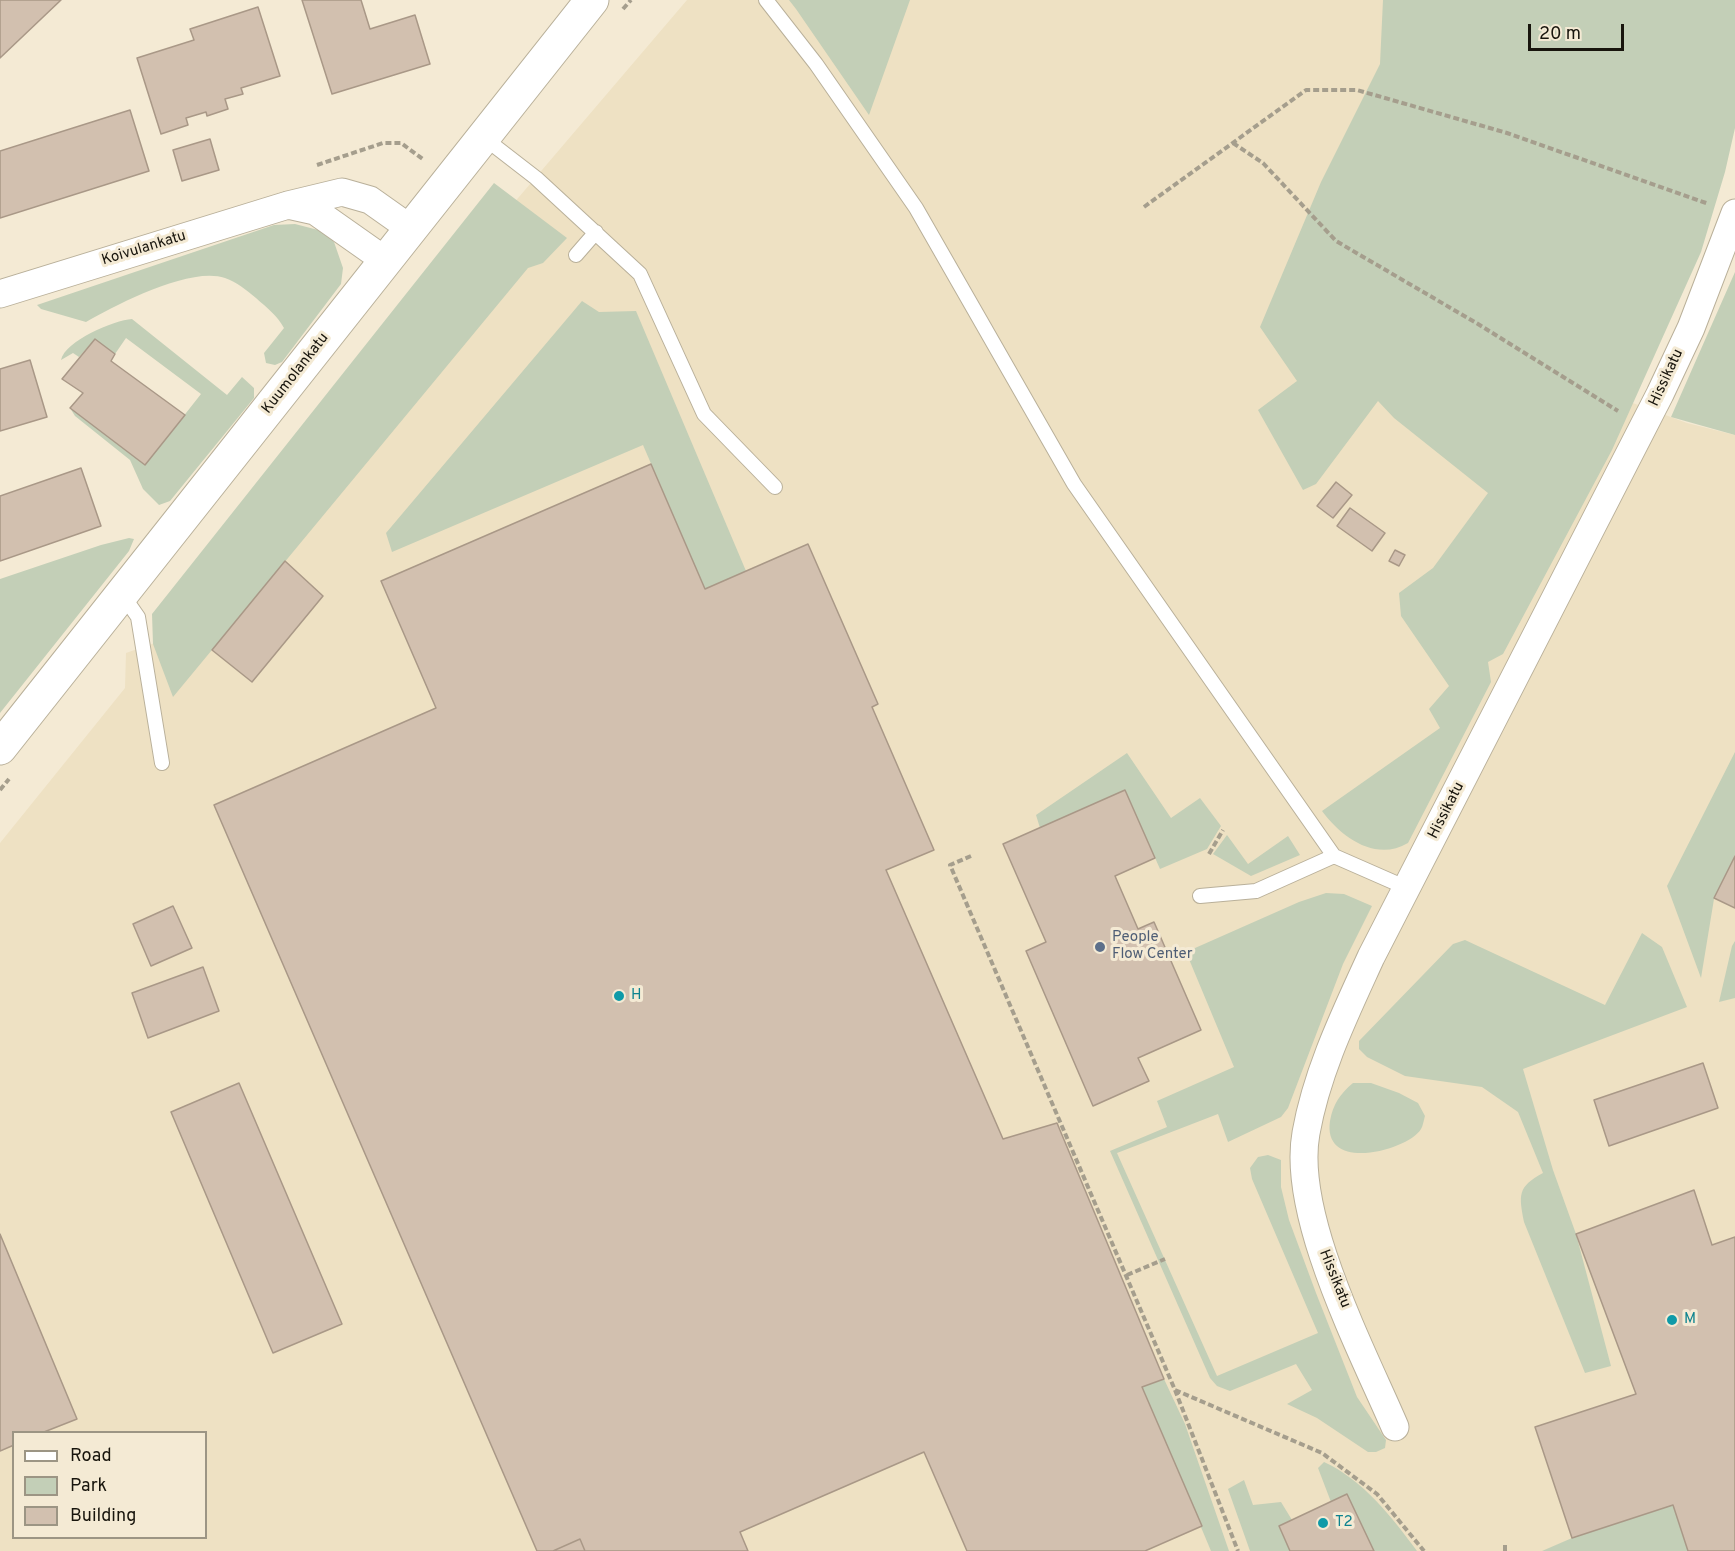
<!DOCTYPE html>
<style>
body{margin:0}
#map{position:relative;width:1735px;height:1551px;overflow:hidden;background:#f4ead4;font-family:Overpass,sans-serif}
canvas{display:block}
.legend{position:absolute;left:12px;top:1431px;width:195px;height:108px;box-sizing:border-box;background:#f4ead4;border:2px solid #9c9584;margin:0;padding:8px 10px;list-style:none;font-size:18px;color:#18150d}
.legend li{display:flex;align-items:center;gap:12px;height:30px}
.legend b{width:30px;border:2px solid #9c9584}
.scale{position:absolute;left:1528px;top:24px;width:96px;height:27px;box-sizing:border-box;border:3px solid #18150d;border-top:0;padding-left:8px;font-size:18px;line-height:21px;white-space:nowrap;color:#18150d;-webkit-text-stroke:4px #f4ead4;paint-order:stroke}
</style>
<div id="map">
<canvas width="1735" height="1551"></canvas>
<ul class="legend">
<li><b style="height:8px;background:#fff"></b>Road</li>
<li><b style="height:16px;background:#c3cfb7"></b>Park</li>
<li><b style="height:16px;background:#d2c0af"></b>Building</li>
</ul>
<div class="scale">20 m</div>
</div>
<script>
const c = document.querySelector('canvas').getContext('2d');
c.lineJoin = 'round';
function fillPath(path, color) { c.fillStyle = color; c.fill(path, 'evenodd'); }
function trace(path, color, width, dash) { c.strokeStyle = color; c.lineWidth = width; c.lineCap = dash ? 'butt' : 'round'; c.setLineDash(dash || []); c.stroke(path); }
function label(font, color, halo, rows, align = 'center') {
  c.font = font + ' Overpass,sans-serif'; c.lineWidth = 6; c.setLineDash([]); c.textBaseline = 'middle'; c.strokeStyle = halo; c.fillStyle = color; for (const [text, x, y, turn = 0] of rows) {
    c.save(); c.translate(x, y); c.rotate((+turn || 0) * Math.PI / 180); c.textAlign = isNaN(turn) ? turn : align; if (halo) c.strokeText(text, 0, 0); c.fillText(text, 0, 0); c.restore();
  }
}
fillPath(new Path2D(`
 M687,0H1714L1603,392L1687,423L1735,435V1551H0V843L125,688L126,653L169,638L513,204ZM14,1432H206V1538H14Z`), '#eee1c3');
fillPath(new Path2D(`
 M789,0H910L869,115L796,9Z
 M1383,0H1735V128L1725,172L1701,252L1612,450L1503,654L1488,662L1491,682L1408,843C1376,862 1342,838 1322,811L1440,728L1429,709L1449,686L1401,616L1399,593L1433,568L1488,493L1394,418L1378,401L1316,484L1303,490L1258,410L1297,381L1260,327L1321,182L1380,64Z
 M494,183L567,238L543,263L528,268L173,697L153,644L152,614Z
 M295,224L322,231L334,242L343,268L341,284L282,362L275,365L266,363L264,353L284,328C277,315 267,308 256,298C246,290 237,282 225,278C190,266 116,305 86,322L41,309L37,305L274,225Z
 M1735,272V435L1671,417Z
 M582,301L599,312L636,311L746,571L705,589L643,445L392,552L386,533Z
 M132,319L227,395L242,377L254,388V398L170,501L159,505L143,489L130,460L75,416L70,408L145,465L201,394L126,338L115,354L95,339L79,357L73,353L61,360C65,341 114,320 132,319Z
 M129,538L134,539L129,551L0,713V579L101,545Z
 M1735,752V856L1714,899L1701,978L1667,886Z
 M1127,753L1171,818L1200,798L1221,826L1207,849L1160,869L1125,790L1040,828L1036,815Z
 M1227,835L1248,864L1288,836L1300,855L1251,876L1213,854Z
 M1326,893L1344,894L1372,906L1343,964L1288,1108L1281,1117L1228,1142L1218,1114L1117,1153L1217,1376L1318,1333L1252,1179L1250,1168L1258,1157L1268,1155L1281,1160V1187L1289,1220L1316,1293L1357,1397L1386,1440L1385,1448L1376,1452H1368L1317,1418L1287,1404L1312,1390L1296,1364L1230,1391L1217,1386L1210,1378L1110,1151L1167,1127L1157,1101L1234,1067L1186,952L1299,902Z
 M1642,933L1662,947L1687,1007L1523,1069L1553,1170L1576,1234L1611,1366L1585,1373L1524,1222C1519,1195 1517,1187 1543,1173L1518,1112L1482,1087L1405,1076L1367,1057L1359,1049V1041L1453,944L1465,940L1605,1005Z
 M1735,941V998L1719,1002L1732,946Z
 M1353,1083H1371L1399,1093L1418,1103L1425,1116C1424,1119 1423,1126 1421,1129C1409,1150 1322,1174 1330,1121C1333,1104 1340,1094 1353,1083Z
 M1164,1379L1185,1424L1229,1551H1211L1142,1387Z
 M1324,1462C1363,1480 1392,1517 1417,1551H1374L1347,1494L1331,1502L1318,1468Z
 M1244,1480L1253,1505L1281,1502L1292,1520L1279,1527L1290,1551H1250L1228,1489Z
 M1673,1505L1688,1551H1542L1572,1538Z`), '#c3cfb7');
const building = new Path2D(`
 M0,0H61L0,58Z
 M302,0H361L370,29L415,15L430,64L332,94Z
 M258,7L280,76L241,88L243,94L225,99L228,109L207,116L206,112L186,118L188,125L161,134L137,58L194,40L190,29Z
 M130,110L149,171L0,218V151Z
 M210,139L219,170L182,181L173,150Z
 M95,339L115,354L111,361L185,415L145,465L70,408L83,393L62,379Z
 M30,360L47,417L0,431V369Z
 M651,464L705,589L808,544L878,704L872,707L934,850L886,870L1003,1139L1057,1123L1164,1379L1142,1387L1202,1526L1145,1551H967L924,1452L740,1532L748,1551H585L580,1539L553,1551H537L214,805L436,708L381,581Z
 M81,468L101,526L0,561V496Z
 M1336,482L1352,495L1333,518L1317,506Z
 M1350,508L1385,533L1372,551L1337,526Z
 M1395,550L1405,555L1399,566L1389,561Z
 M285,561L323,596L252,682L212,650Z
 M1125,790L1155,858L1115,876L1138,929L1154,922L1201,1030L1138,1058L1149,1081L1093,1106L1026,951L1046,942L1003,844Z
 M1735,856V908L1714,898Z
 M173,906L192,948L151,966L133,924Z
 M203,967L219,1011L148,1038L132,993Z
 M1703,1063L1718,1108L1609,1146L1594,1100Z
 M239,1083L342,1324L273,1353L171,1112Z
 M1694,1190L1712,1245L1735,1237V1551H1688L1673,1505L1572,1538L1535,1427L1636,1394L1576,1234Z
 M0,1234L77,1419L44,1432H14V1445L0,1451Z
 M1347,1494L1374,1551H1290L1279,1526Z
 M580,1539L585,1551H553Z`);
fillPath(building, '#d2c0af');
trace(building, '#a99887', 1.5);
const lane = new Path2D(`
 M766,0L816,64L916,208L1074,484L1334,856L1407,888
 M483,137L536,178L640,274L704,414L775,487
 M576,255L596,232
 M122,594L138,617L162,763
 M1200,896L1256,891L1334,856`);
const street = new Path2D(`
 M288,205L315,211L386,261
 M0,294L288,205L342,192L370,200L411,229
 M1395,1427C1362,1350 1291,1215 1306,1133C1317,1071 1345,1014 1371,957L1660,394L1691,328L1735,213`);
const secondary = new Path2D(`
 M0,748L592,0`);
trace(lane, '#b9b09a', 16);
trace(street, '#b9b09a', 29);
trace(secondary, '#b9b09a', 35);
trace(new Path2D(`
 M623,9L631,0
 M1233,143L1263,163L1336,241L1478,324L1618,411
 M317,165L383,143H401L424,160
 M1144,207L1306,90H1357L1507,133L1709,204
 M0,790L9,779
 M1209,854L1223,830
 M971,856L950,865L1175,1390L1322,1453L1377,1494L1424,1551
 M1127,1275L1165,1259
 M1175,1390L1238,1551
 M1505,1551V1542`), '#a59e8d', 4, [6, 3]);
trace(lane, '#fff', 14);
trace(street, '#fff', 27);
trace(secondary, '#fff', 33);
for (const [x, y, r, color] of [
 [1100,947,6,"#5c6f8a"],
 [619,996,6,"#0f9aa8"],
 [1672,1320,6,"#0f9aa8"],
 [1323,1523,6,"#0f9aa8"]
]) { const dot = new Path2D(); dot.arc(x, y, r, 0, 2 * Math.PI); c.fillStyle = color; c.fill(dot); trace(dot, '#f4ead4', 2); }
label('15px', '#18150d', '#f4ead4', [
 ["Koivulankatu",144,249,-17],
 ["Kuumolankatu",296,374,-52],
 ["Hissikatu",1667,378,-65],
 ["Hissikatu",1447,811,-63],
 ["Hissikatu",1334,1279,68]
]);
label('15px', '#4e5e75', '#f4ead4', [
 ["People",1112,938],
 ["Flow Center",1112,955]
], 'left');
label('15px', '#0d838f', '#f4ead4', [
 ["H",631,996],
 ["M",1684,1320],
 ["T2",1335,1523]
], 'left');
</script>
